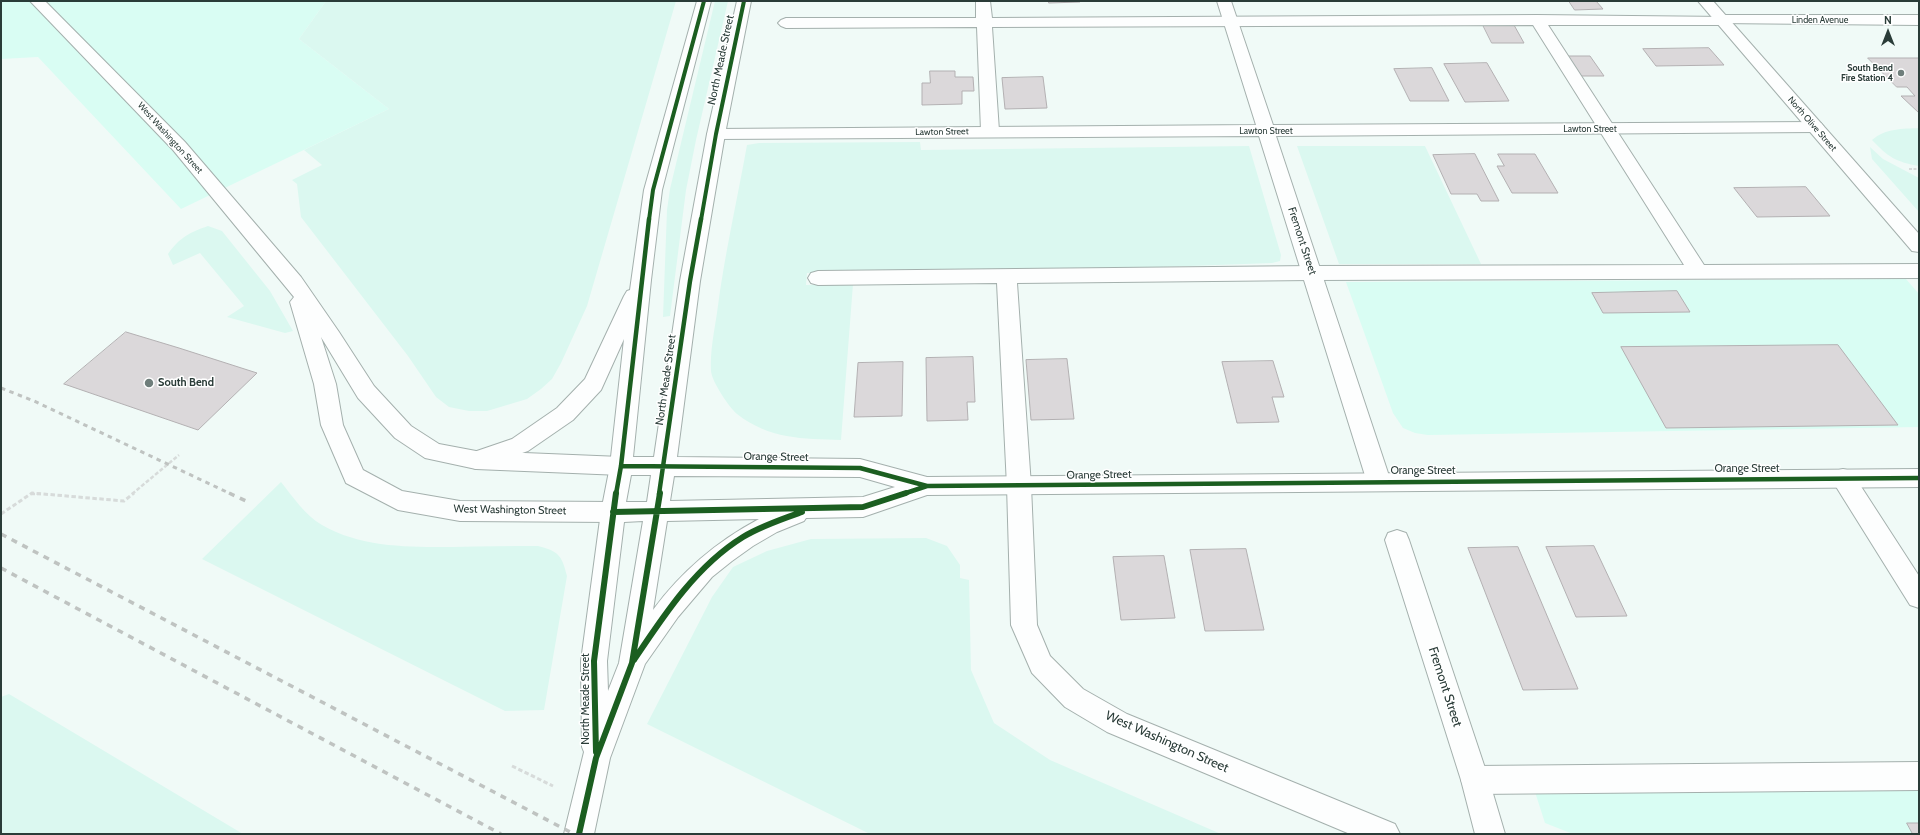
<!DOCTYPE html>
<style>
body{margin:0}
#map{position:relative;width:1920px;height:835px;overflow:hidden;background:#f0faf7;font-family:Cabin,sans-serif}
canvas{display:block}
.frame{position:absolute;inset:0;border:2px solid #2a3c38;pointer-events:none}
.north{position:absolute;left:1868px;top:12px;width:40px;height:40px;-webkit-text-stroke:3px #fff;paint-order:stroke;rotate:0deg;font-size:11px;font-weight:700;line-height:16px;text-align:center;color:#2a3c38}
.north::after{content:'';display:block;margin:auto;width:14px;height:18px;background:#2a3c38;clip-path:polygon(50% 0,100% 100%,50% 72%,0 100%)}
</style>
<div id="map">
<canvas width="1920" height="835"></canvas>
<div class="frame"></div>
<div class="north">N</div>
</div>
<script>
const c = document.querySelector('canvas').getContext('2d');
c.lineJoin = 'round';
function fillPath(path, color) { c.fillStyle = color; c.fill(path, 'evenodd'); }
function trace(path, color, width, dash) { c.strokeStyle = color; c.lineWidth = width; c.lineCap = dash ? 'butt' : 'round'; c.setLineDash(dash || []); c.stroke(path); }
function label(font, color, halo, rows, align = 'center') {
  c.font = font + ' Cabin,sans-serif'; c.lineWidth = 3; c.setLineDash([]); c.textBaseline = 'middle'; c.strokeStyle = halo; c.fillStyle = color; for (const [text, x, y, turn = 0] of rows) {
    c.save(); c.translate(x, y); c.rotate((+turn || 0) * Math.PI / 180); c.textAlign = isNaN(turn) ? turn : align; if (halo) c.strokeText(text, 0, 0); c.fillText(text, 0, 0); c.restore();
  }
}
fillPath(new Path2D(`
 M1,1H326L299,39L389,109L181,209L38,57L1,59Z
 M1906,279L1919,294V427L1428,435L1415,433L1403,428L1393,413L1346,282Z
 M1919,788V834H1573L1545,823L1535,792Z`), '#d9fdf3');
fillPath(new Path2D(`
 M326,1H676L587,306L561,363L552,379L541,389L527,399L487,411H469L449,407L436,397L408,356L301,217L297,184L292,180L322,165L304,150L389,109L299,39Z
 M715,1H728L696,140L686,190L670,316L663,317L667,210L670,189Z
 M1919,128V166C1896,162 1888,157 1872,140C1886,128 1902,129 1919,128Z
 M920,142L921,150L1249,146L1281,255L1280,261L1272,263L1107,269L807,273L806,285L853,284L841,440C803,439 769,439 737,414C729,407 712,382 711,371C710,352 714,332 717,313C724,257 737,201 747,145L759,143Z
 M1297,146H1425L1481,264H1339Z
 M1870,147L1883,159L1919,178V212L1872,159Z
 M208,226L222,231L270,291L293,331L285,333L227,317L244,306L200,253L173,265L168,254C179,238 190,232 208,226Z
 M281,482C293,497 305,515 322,525C362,548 409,547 453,547C481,546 510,546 538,546C559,551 562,556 567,576L544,710L505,711L202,559Z
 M926,538L947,546L960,565V578L969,580L971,670L994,723L1050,760L1221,834H870L647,724L712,597L733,567L767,551L811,539Z
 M9,694L243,834H1V697Z`), '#dbf8f0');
const building = new Path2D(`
 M1049,1H1080V2L1049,3Z
 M1569,1H1596L1603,9L1575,10Z
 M1483,25H1514L1524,43H1492Z
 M1709,48L1724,65L1656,66L1643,49Z
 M1563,56H1590L1604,76H1577Z
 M1868,58H1919V113L1901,96H1915L1907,87H1897Z
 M1487,63L1509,101L1465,102L1444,64Z
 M1432,68L1449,101H1410L1394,69Z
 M930,71H955V77H973L974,91H962V104L922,105V83H930Z
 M1043,77L1047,108L1005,109L1002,78Z
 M1475,154L1499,201H1481L1477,194H1451L1433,155Z
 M1498,154H1535L1558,193H1512L1497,166H1504Z
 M1806,187L1830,216L1757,217L1734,188Z
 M1677,291L1690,312L1603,313L1592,293Z
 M126,332L179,348L257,373L198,430L64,384Z
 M1838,345L1898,425L1666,428L1621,347Z
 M973,357L975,402H967L968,420L927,421L926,358Z
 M1067,359L1074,419L1031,420L1026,360Z
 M1273,361L1284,397H1272L1279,422L1237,423L1222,362Z
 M903,362L902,416L854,417L858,363Z
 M1594,546L1627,616L1576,617L1546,547Z
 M1518,547L1578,689L1523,690L1468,548Z
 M1246,549L1264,630L1205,631L1190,550Z
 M1164,556L1175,618L1121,620L1113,557Z
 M1907,823H1919V834H1913Z`);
fillPath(building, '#dbd8da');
trace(building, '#b3b0b2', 1);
const service = new Path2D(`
 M976,1H990L992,18L1537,15L1727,17L1730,20L1727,23L1722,25H1548L1704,265L1919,264V278L1312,280L1017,283L1031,486L1027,493L1019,495L1011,493L1007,486L997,283L818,285L811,283L808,278L811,273L818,271L1312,266L1684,265L1533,25L992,27L999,131L996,135L990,136L984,135L981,131L977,27L786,28L781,26L778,23L781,20L786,18H976Z
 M1843,469L1851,471L1919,576V608L1910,605L1835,485L1831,478L1835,471Z
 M1919,762V790L1475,794L1465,790L1461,780L1465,770L1475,766Z`);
const minor = new Path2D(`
 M30,1H45L185,142L301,277L339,332L374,386L411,426L439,444L476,451L621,457L629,459L632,466L629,473L621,475L476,469L425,458L395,438L358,398L321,337L336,384L343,425L363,470L402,491L460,501L613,502L621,505L625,512L621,519L613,522L460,521L398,510L346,483L321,425L314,384L290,302L294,297L173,150Z
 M1217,1H1231L1273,125L1815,122L1821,123L1824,127L1821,131L1815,132L1276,136L1391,482L1387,489L1379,491L1371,489L1367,482L1259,136L716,139L710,138L707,134L710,130L716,129L1256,125Z
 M1722,15H1919V25L1717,23L1714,20L1717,17Z
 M1019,477L1027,479L1031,486L1037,625L1050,656L1083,689L1127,714L1395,824L1400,834H1350L1107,732L1065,707L1032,673L1011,625L1007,486L1011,479Z
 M1397,530L1406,533L1409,540L1489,780L1505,834H1475L1461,780L1385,540L1388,533Z`);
const tertiary = new Path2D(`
 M697,1H711L662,190L651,280L633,457H654L680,281L707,134L737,1H751L725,134L700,281L677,457L860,459L927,477L1919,469V487L927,495L863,517L806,518L804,521L777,532L753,546L732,561L712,577L678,617L645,664L610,758L594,834H564L584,752L582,747L581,661L601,512L610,466L624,339L601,390L573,420L528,451L476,469L468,466L465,460L468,454L512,439L557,408L585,379L624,296L627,291L630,290L644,190ZM631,475H651L647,502H626ZM674,476L860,477L895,487L863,497L670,501ZM759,519C716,542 682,571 653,610L667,521ZM643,521L619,663L608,691L607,661L624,522Z
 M1698,1H1713L1919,234V252L1912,251Z`);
trace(service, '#a4b0ad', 2);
trace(minor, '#a4b0ad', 2);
trace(tertiary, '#a4b0ad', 2);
trace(new Path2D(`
 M1909,169H1919`), '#d7dbda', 2, [3, 1.5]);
trace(new Path2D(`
 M31,494H43
 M132,494L179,455`), '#d7dbda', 2.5, [4, 2]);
trace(new Path2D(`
 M1,514L32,493L124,501L134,493
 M512,766L553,786`), '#d7dbda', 3, [4.5, 2.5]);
fillPath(service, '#fdfefe');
fillPath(minor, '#fdfefe');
fillPath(tertiary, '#fdfefe');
trace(new Path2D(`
 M1,388L34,401L231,494`), '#bfc3c1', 3, [4.5, 4.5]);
trace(new Path2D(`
 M229,493L248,502
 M1,534L574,834
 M1,568L501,834`), '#bfc3c1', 3.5, [6, 6]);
trace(new Path2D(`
 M649,220L653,190L704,1
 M701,220L716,134L744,1`), '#1b5e20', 4);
trace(new Path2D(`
 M621,466L860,468L927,486L1919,478
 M616,494L621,466L649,219
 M659,494L690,281L701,219
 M903,494L927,486`), '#1b5e20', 4.5);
trace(new Path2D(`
 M613,512L863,507L906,493
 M634,660C664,615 696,566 743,537C761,526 782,519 802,512
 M596,752L594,661L616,493
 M579,834L596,758L632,663L660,493`), '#1b5e20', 6);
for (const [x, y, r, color] of [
 [1901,73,4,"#6f7e7b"],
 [149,383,5,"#6f7e7b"]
]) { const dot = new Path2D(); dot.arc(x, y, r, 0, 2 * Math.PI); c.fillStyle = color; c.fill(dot); trace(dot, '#fff', 1.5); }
label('9px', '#2a3c38', '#fff', [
 ["Linden Avenue",1820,20],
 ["North Olive Street",1812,124,49],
 ["Lawton Street",1590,129],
 ["Lawton Street",1266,131],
 ["Lawton Street",942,132,-1],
 ["West Washington Street",170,138,48]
]);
label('bold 9px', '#2a3c38', '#fff', [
 ["South Bend",1893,68],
 ["Fire Station 4",1893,78]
], 'right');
label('11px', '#2a3c38', '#fff', [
 ["North Meade Street",721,60,-78],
 ["Fremont Street",1302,241,72],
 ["North Meade Street",666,380,-82],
 ["Orange Street",776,457,1],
 ["Orange Street",1747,469],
 ["Orange Street",1423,471],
 ["Orange Street",1099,475,-1],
 ["West Washington Street",510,510,1],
 ["North Meade Street",586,699,-90]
]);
label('bold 11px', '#2a3c38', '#fff', [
 ["South Bend",158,383]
], 'left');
label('13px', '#2a3c38', '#fff', [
 ["Fremont Street",1445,687,72],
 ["West Washington Street",1167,742,24]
]);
</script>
